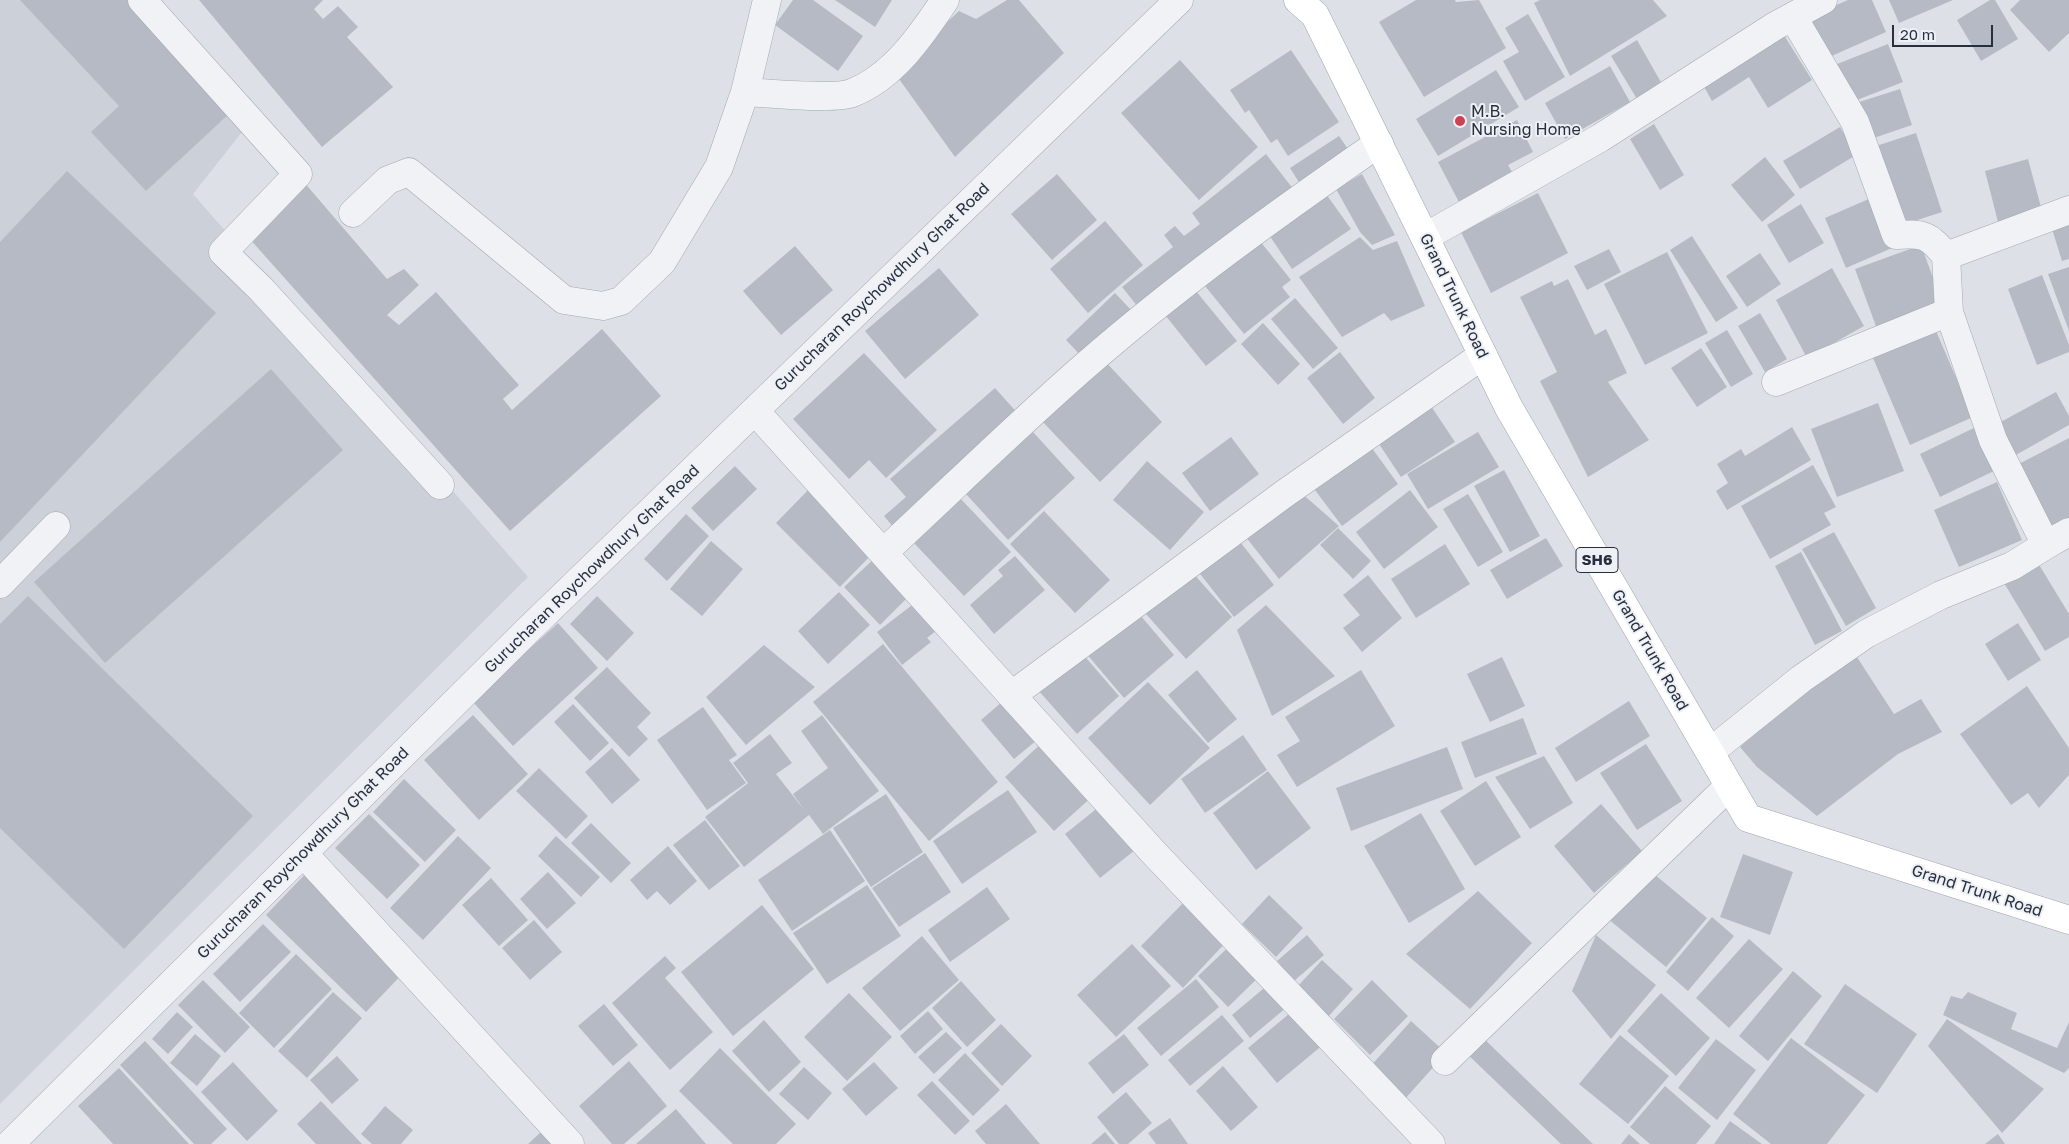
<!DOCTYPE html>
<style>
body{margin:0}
#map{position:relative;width:2069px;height:1144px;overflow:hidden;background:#dde1e7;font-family:"Golos Text",sans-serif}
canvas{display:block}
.scale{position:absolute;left:1892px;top:25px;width:101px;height:22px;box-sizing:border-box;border:2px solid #272f3e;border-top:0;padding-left:6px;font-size:15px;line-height:18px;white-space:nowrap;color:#272f3e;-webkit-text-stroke:4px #edf0f5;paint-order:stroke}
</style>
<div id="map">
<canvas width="2069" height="1144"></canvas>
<div class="scale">20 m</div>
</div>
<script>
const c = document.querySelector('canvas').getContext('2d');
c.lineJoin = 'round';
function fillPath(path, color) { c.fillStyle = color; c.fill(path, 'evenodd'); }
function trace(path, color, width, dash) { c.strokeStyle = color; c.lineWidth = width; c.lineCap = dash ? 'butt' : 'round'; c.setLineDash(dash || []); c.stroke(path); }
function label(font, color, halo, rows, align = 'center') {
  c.font = font + ' "Golos Text",sans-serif'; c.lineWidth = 4; c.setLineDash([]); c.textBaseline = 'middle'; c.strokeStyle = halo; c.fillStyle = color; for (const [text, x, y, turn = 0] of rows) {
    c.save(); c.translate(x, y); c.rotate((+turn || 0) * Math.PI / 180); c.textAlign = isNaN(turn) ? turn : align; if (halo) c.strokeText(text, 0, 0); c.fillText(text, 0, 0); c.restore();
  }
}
fillPath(new Path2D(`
 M0,0H143L253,118L193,194L528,577L0,1104Z`), '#cbd0d9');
fillPath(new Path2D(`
 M20,0H127L231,112L146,191L91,132L119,106Z
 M199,0H323L314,9L323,19L338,6L358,27L347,37L393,87L322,147Z
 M793,0H813L863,36L838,71L775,25Z
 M835,0H892L875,27Z
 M1007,0H1019L1064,53L955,157L894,72L959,11L976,19Z
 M1416,0H1455L1456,2L1479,0L1506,48L1424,97L1379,22Z
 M1540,0H1653L1667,16L1570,76L1534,3Z
 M1848,0H1872L1886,32L1827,58L1809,17Z
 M1889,0H1953L1899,23Z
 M1990,0H1995L2018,39L1981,61L1957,20Z
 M2020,0H2069V33L2049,52L2010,10Z
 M1528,14L1565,77L1525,101L1503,61L1519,52L1505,28Z
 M1782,32L1812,80L1768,108L1749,77L1712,101L1702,83Z
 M1637,40L1662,84L1637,99L1611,56Z
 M1888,44L1903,82L1852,102L1837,64Z
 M1291,50L1339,122L1288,156L1277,139L1271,143L1249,110L1245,113L1230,90Z
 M1180,60L1258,147L1199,200L1121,113Z
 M1610,66L1630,102L1565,139L1545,103Z
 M1496,70L1519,107L1438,156L1416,119Z
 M1900,89L1912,125L1868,140L1856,103Z
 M1517,120L1533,152L1508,165L1515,177L1461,206L1438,162Z
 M1654,124L1684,175L1660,190L1630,139Z
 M1840,127L1856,155L1800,189L1783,161Z
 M1916,133L1942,212L1902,225L1876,146Z
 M1339,136L1352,155L1302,187L1290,168Z
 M1266,154L1294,190L1142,312L1122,287L1173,247L1164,235L1175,226L1184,236L1200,224L1192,213Z
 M1765,157L1795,195L1762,222L1731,185Z
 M2028,159L2042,211L1998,222L1985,171Z
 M67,171L216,313L0,542V242Z
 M1057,174L1097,220L1052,260L1011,214Z
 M1362,174L1395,235L1372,245L1360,232L1336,189Z
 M303,181L387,279L404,269L419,285L387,315L399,325L436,292L519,385L503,399L512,410L602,329L661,396L510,531L248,237Z
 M1324,191L1351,229L1292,269L1267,232Z
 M1538,193L1568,253L1491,293L1461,232Z
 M1871,198L1892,248L1846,268L1825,218Z
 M1801,204L1824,243L1789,263L1767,225Z
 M1105,221L1143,265L1088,313L1050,269Z
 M2069,224V259L2062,261L2052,229Z
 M1256,236L1291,280L1282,287L1290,297L1244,334L1201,281Z
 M1692,236L1738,308L1716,322L1670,250Z
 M1360,237L1373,250L1397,241L1425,306L1391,321L1384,313L1342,337L1299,277Z
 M1921,245L1943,305L1877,329L1855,269Z
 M795,246L833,290L781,335L743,291Z
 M1609,249L1621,272L1587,290L1574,266Z
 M1667,252L1708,333L1645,365L1604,284Z
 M1760,253L1781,284L1747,307L1726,276Z
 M2069,267V331L2048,274Z
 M939,268L979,315L905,379L865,331Z
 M1832,268L1864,326L1807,358L1776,300Z
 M2042,275L2069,345V352L2037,365L2008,289Z
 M1568,279L1595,335L1606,329L1627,373L1608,382L1649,440L1588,477L1540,381L1557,372L1520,297L1552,281L1554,286Z
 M1191,285L1237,341L1206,366L1161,310Z
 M1115,293L1134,313L1085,360L1066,340Z
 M1295,298L1338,348L1313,369L1271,319Z
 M1760,313L1787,359L1765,372L1738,326Z
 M1263,323L1300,364L1278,385L1241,344Z
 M1727,330L1753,374L1731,387L1705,343Z
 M1936,331L1973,417L1910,445L1873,358Z
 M1701,348L1727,387L1697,407L1671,368Z
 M1340,352L1375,398L1343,424L1307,378Z
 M864,353L937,430L886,478L869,460L849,479L793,419Z
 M1103,359L1162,422L1100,482L1040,419Z
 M271,369L343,450L105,663L34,582Z
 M995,388L1021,417L894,528L884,516L906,497L890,479Z
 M2056,392L2069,416V425L2014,456L1997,424Z
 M1427,400L1455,442L1401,477L1373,435Z
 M1878,403L1904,471L1837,497L1811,429Z
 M1792,427L1811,460L1727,510L1716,491L1728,483L1717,464L1741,449L1745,456Z
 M1976,427L1996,470L1940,497L1920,454Z
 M1033,432L1075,478L1008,540L966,494Z
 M1478,432L1499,467L1428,509L1407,474Z
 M1231,437L1259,474L1210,511L1182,473Z
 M2069,438V523L2048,534L2013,467Z
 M1369,444L1398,484L1342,526L1312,486Z
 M1147,461L1204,512L1170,550L1113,500Z
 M1813,465L1836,507L1824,513L1831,525L1770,559L1741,506Z
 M735,466L757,489L713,531L691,508Z
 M1504,470L1540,536L1510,552L1474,486Z
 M1997,482L2022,540L1959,567L1934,510Z
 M810,488L875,551L840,587L776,523Z
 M1410,490L1438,527L1384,569L1356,532Z
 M1299,491L1339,526L1279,579L1245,536Z
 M1468,494L1503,552L1478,567L1443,509Z
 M960,498L1011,552L964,596L914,543Z
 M1044,511L1110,580L1075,613L1010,544Z
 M686,514L709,536L667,581L644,559Z
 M1338,528L1371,561L1353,579L1320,545Z
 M1834,532L1876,608L1846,626L1802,549Z
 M1237,538L1274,585L1234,617L1197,570Z
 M1546,538L1563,566L1507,599L1490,570Z
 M711,541L743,569L702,616L670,589Z
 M1445,544L1470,584L1416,618L1391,579Z
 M1801,552L1842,631L1815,645L1775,566Z
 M877,556L912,593L880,625L844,587Z
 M1015,556L1045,590L994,634L970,605L1003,576L998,570Z
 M2038,563L2069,614V637L2045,651L2004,583Z
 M1192,572L1232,617L1186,659L1146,614Z
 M1368,575L1402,618L1362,652L1343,628L1360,615L1343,595Z
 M839,592L870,625L828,664L798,631Z
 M28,596L253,816L124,949L0,828V624Z
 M597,596L634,633L607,661L570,624Z
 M920,599L941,627L927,638L931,642L902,665L877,632Z
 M1266,605L1335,676L1272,716L1237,630Z
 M1135,609L1174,655L1124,698L1085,652Z
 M558,623L598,668L513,746L472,701Z
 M2018,623L2041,660L2008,681L1985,644Z
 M883,644L998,782L929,841L813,702Z
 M764,645L815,687L746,745L706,697Z
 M1853,651L1894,714L1921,699L1942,732L1898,754L1817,816L1757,767L1740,747L1804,682Z
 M1081,652L1119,696L1077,734L1038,690Z
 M1502,657L1525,706L1490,722L1467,674Z
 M607,667L651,713L637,727L648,739L629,757L574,698Z
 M1197,670L1237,719L1208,743L1168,695Z
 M1361,670L1395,726L1297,787L1277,755L1300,741L1285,717Z
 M1148,682L1210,748L1150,805L1088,738Z
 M2027,686L2069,748V775L2039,808L2028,793L2011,805L1960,734Z
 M1010,695L1043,735L1014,759L981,720Z
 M1629,701L1650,736L1576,782L1555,748Z
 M573,704L609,743L590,761L554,722Z
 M703,707L737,755L729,760L746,783L707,810L657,740Z
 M473,715L528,774L479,820L424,760Z
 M822,715L879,791L823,834L809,815L744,867L705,817L748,783L733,763L770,734L792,763L776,774L805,811L793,794L828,768L801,731Z
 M1523,718L1537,754L1475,778L1461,742Z
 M1243,735L1267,770L1205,813L1181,779Z
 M1045,740L1094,795L1054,831L1005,777Z
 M1646,744L1682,801L1637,830L1600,773Z
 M1447,747L1463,789L1351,831L1336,788Z
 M612,748L640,780L612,804L585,772Z
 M1544,756L1573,803L1530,829L1495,777Z
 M539,768L588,816L566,839L516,791Z
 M1268,771L1311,828L1256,870L1213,813Z
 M404,779L456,830L425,862L373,812Z
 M1486,781L1521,837L1475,866L1440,811Z
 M1008,790L1037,832L962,884L933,841Z
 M886,794L923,852L871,887L833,828Z
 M1601,804L1642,851L1594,893L1554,846Z
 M1100,806L1135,850L1100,878L1065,834Z
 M1421,813L1465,889L1409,923L1364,846Z
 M369,814L420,865L387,899L335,848Z
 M705,820L740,866L709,890L673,845Z
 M591,823L631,863L611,883L571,843Z
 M830,830L865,881L792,931L758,880Z
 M458,836L491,868L423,940L390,908Z
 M556,836L600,877L581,897L538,856Z
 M668,846L697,881L670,905L657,891L647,900L630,880Z
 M925,853L951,892L899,927L872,888Z
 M1743,854L1793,872L1770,935L1720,917Z
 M310,869L410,966L366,1012L266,915Z
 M1648,869L1707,918L1666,967L1607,918Z
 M548,872L576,903L547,929L520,899Z
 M491,878L528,920L499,946L462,905Z
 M867,885L901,936L827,984L793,933Z
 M987,887L1010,919L950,962L928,930Z
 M1478,891L1532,943L1470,1009L1406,954Z
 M1269,895L1303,928L1276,957L1242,924Z
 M1186,900L1228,940L1183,988L1141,946Z
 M762,905L814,969L733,1036L681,972Z
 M1712,917L1734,936L1688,991L1666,972Z
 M534,920L562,952L530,980L502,948Z
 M263,924L291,952L240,1002L213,974Z
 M1307,935L1324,955L1294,981L1277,961Z
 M1596,935L1656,985L1611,1039L1572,991Z
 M922,936L959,980L900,1031L862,988Z
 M1749,939L1783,969L1729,1028L1696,998Z
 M1236,940L1265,971L1228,1007L1198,976Z
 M1132,944L1171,986L1116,1037L1077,995Z
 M296,954L332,989L274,1048L239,1013Z
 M665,956L676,968L665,978L713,1032L670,1070L612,1003Z
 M1322,960L1353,989L1328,1017L1297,987Z
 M1793,971L1822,996L1768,1061L1739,1036Z
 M1196,979L1219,1007L1161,1056L1137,1028Z
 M203,980L250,1027L225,1053L178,1005Z
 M1372,980L1408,1016L1370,1055L1334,1019Z
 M961,981L996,1020L967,1047L932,1008Z
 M1269,984L1287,1007L1250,1038L1232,1015Z
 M1845,984L1917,1034L1877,1093L1804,1044Z
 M333,992L362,1018L307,1078L278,1051Z
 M1968,992L2017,1013L2011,1029L2057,1048L2069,1022V1068L2064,1073L1943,1015L1951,996L1962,999Z
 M849,993L892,1037L847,1081L804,1037Z
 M1661,993L1710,1038L1676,1076L1627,1031Z
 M604,1004L638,1045L613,1066L578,1026Z
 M1295,1009L1324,1044L1277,1083L1248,1048Z
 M928,1011L943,1029L915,1054L900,1036Z
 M177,1012L193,1027L168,1054L152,1039Z
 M1222,1015L1244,1041L1190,1086L1168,1060Z
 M1947,1019L2044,1089L2002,1133L1928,1046Z
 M764,1020L801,1062L769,1092L732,1051Z
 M1411,1021L1446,1053L1404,1100L1368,1069Z
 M1001,1024L1032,1056L1002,1086L971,1053Z
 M946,1032L962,1048L934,1074L918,1057Z
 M1478,1033L1593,1144H1561L1463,1050Z
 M195,1034L221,1056L197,1086L170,1063Z
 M1124,1034L1149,1065L1113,1094L1088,1063Z
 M1620,1035L1669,1076L1628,1124L1579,1084Z
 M1791,1038L1865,1095L1827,1144H1771L1733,1114Z
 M1716,1039L1756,1070L1717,1120L1678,1088Z
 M145,1041L227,1129L211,1144H194L120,1065Z
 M720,1048L796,1124L776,1144H733L679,1091Z
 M965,1053L1000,1090L973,1116L938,1080Z
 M337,1056L359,1080L332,1104L310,1080Z
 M629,1061L667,1106L624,1144H612L579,1106Z
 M233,1062L278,1111L247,1141L201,1092Z
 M874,1062L898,1088L866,1116L842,1089Z
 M1223,1066L1258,1107L1231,1131L1196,1091Z
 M804,1067L832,1093L808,1120L779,1094Z
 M119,1068L189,1144H113L78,1106Z
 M932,1081L970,1121L955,1135L917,1095Z
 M1665,1086L1711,1126L1696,1144H1650L1630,1127Z
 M1126,1092L1152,1123L1128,1144H1119L1097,1117Z
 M321,1101L362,1144H316L297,1124Z
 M1006,1104L1040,1144H986L975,1131Z
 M385,1106L413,1130L401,1144H372L361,1134Z
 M676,1109L706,1144H636Z
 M1170,1118L1188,1144H1156L1148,1133Z
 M1730,1121L1762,1144H1714Z
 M541,1132L551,1144H528Z
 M1105,1132L1115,1144H1091Z
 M1629,1134L1640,1144H1621Z
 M1998,1134L2005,1144H1985Z`), '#b5bac4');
const minor = new Path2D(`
 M142,0L298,174L223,252L261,289L440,485
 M1793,17L1855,122L1896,235C1924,233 1929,235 1946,256L2069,210
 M745,92C767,93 835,100 852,93C893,77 921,36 945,0
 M353,213L388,180L409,172L564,300L603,306L621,301L662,262L719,167L745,92L767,0
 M1425,237L1600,138L1775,26L1823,0
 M1946,256L1949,312
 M1776,382L1949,312L1993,440L2046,545L2069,532
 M755,411L1153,852L1431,1144
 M884,552C951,490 1017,425 1086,365C1179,284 1278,213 1379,143
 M0,584L56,526
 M1012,695L1284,494L1483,355
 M1710,752L1801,679L1866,634L1941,595L2012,566L2046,545
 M303,853L570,1144
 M1445,1061L1729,786
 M10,1144L527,631L1179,0`);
const major = new Path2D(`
 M1298,0L1315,15L1509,408L1748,818L2069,920`);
trace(minor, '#a3a8b1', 29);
trace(major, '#9da5b3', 29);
trace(minor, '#f0f2f6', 28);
trace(major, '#fff', 28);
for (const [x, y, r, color] of [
 [1460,121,6,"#ce4152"]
]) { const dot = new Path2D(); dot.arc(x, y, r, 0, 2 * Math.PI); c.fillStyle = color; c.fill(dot); trace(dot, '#edf0f5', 2); }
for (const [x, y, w] of [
 [1597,560,42]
]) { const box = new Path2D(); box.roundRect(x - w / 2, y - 12.5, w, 25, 4); c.fillStyle = '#edf0f5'; c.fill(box); trace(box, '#272f3e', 1); }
label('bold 15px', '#272f3e', null, [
 ["SH6",1597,560]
]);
label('16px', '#272f3e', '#edf0f5', [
 ["M.B.",1471,112],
 ["Nursing Home",1471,130]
], 'left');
label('16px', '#272f3e', '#edf0f5', [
 ["Gurucharan Roychowdhury Ghat Road",882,287,-44],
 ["Grand Trunk Road",1454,296,64],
 ["Gurucharan Roychowdhury Ghat Road",592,569,-44],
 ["Grand Trunk Road",1650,650,60],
 ["Gurucharan Roychowdhury Ghat Road",303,853,-45],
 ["Grand Trunk Road",1977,891,18]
]);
</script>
